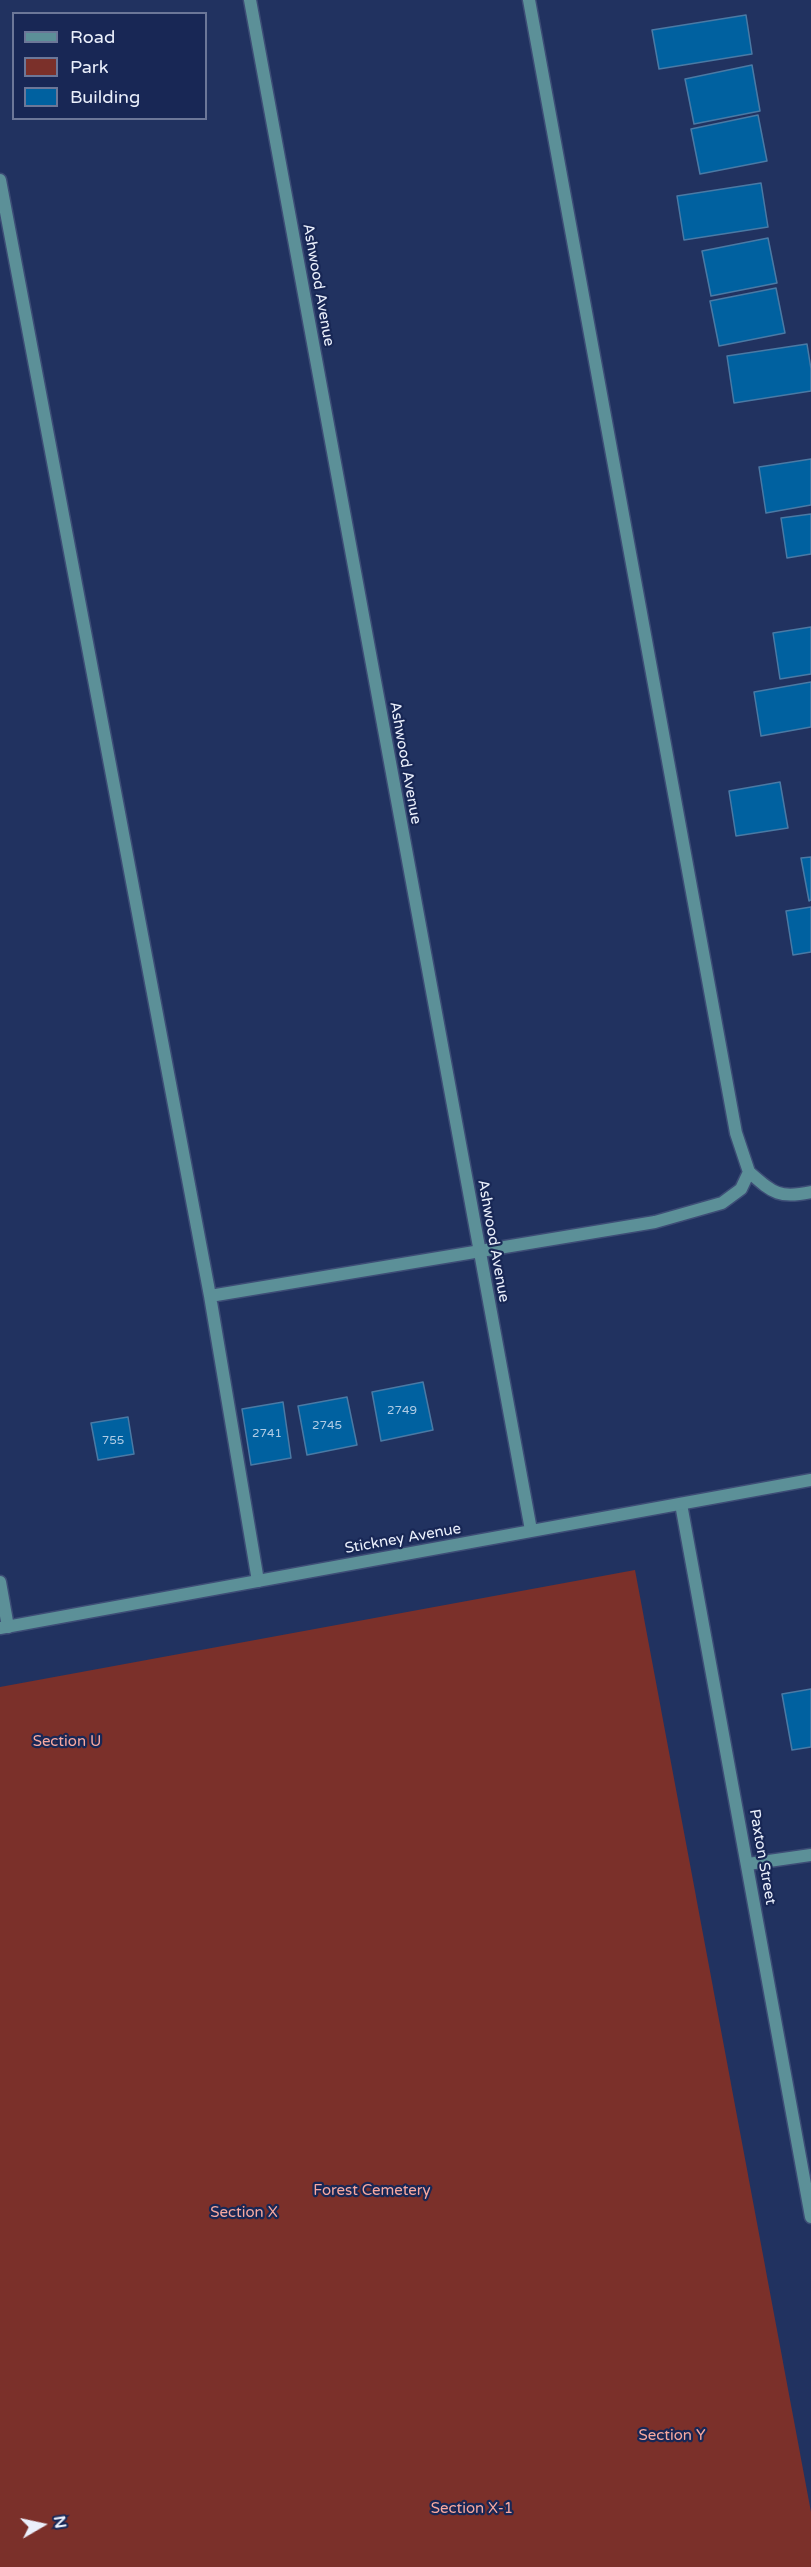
<!DOCTYPE html>
<style>
body{margin:0}
#map{position:relative;width:811px;height:2567px;overflow:hidden;background:#213260;font-family:"Varela Round",sans-serif}
canvas{display:block}
.legend{position:absolute;left:12px;top:12px;width:195px;height:108px;box-sizing:border-box;background:#182755;border:2px solid #6c7798;margin:0;padding:8px 10px;list-style:none;font-size:18px;color:#ebf0fc}
.legend li{display:flex;align-items:center;gap:12px;height:30px}
.legend b{width:30px;border:2px solid #6c7798}
.north{position:absolute;left:12px;top:2495px;width:60px;height:60px;-webkit-text-stroke:4px #182755;paint-order:stroke;rotate:81deg;font-size:16px;font-weight:700;line-height:24px;text-align:center;color:#ebf0fc}
.north::after{content:'';display:block;margin:auto;width:21px;height:27px;background:#ebf0fc;clip-path:polygon(50% 0,100% 100%,50% 72%,0 100%)}
</style>
<div id="map">
<canvas width="811" height="2567"></canvas>
<ul class="legend">
<li><b style="height:8px;background:#5c9098"></b>Road</li>
<li><b style="height:16px;background:#7b302a"></b>Park</li>
<li><b style="height:16px;background:#0061a0"></b>Building</li>
</ul>
<div class="north">N</div>
</div>
<script>
const c = document.querySelector('canvas').getContext('2d');
c.lineJoin = 'round';
function fillPath(path, color) { c.fillStyle = color; c.fill(path, 'evenodd'); }
function trace(path, color, width, dash) { c.strokeStyle = color; c.lineWidth = width; c.lineCap = dash ? 'butt' : 'round'; c.setLineDash(dash || []); c.stroke(path); }
function label(font, color, halo, rows, align = 'center') {
  c.font = font + ' "Varela Round",sans-serif'; c.lineWidth = 4.5; c.setLineDash([]); c.textBaseline = 'middle'; c.strokeStyle = halo; c.fillStyle = color; for (const [text, x, y, turn = 0] of rows) {
    c.save(); c.translate(x, y); c.rotate((+turn || 0) * Math.PI / 180); c.textAlign = isNaN(turn) ? turn : align; if (halo) c.strokeText(text, 0, 0); c.fillText(text, 0, 0); c.restore();
  }
}
fillPath(new Path2D(`
 M635,1570L811,2512V2567H0V1687Z`), '#7b302a');
const building = new Path2D(`
 M746,15L752,54L659,69L652,30Z
 M752,65L760,111L694,124L685,79Z
 M758,115L767,161L700,174L691,129Z
 M761,183L768,227L684,240L677,196Z
 M768,238L777,283L711,296L702,251Z
 M776,288L785,333L719,346L710,301Z
 M807,344L811,369V391L734,403L727,356Z
 M811,459V505L766,513L759,467Z
 M811,514V554L787,558L781,518Z
 M811,627V674L780,679L773,633Z
 M811,682V727L761,736L754,692Z
 M780,782L788,828L736,836L729,791Z
 M811,857V900L809,901L801,858Z
 M811,907V952L793,955L786,911Z
 M423,1382L433,1430L381,1441L372,1392Z
 M347,1397L357,1445L307,1455L298,1406Z
 M283,1402L291,1458L251,1465L242,1409Z
 M128,1417L134,1454L98,1460L91,1423Z
 M811,1689V1747L792,1750L782,1694Z`);
fillPath(building, '#0061a0');
trace(building, '#4a7aa5', 1.5);
const service = new Path2D(`
 M529,0L736,1133L749,1172
 M0,180L210,1296L258,1581
 M210,1296L655,1222L722,1203L741,1189L749,1172C773,1193 779,1199 811,1192
 M748,1864L811,1855`);
const minor = new Path2D(`
 M250,0L531,1530
 M681,1504L811,2217
 M0,1582L8,1627`);
const tertiary = new Path2D(`
 M0,1628L811,1480`);
trace(service, '#3d4d76', 15);
trace(minor, '#3d4d76', 15);
trace(tertiary, '#3d4d76', 15);
trace(service, '#5c9098', 12);
trace(minor, '#5c9098', 12);
trace(tertiary, '#5c9098', 12);
label('12px', '#b0cce5', null, [
 ["2749",402,1411],
 ["2745",327,1426],
 ["2741",267,1434],
 ["755",113,1441]
]);
label('15px', '#ebf0fc', '#182755', [
 ["Ashwood Avenue",318,285,80],
 ["Ashwood Avenue",405,763,80],
 ["Ashwood Avenue",493,1241,80],
 ["Stickney Avenue",403,1539,-10],
 ["Paxton Street",762,1857,80]
]);
label('15px', '#f7a9a0', '#182755', [
 ["Section U",67,1742],
 ["Forest Cemetery",372,2191],
 ["Section X",244,2213],
 ["Section Y",672,2436],
 ["Section X-1",472,2509]
]);
</script>
